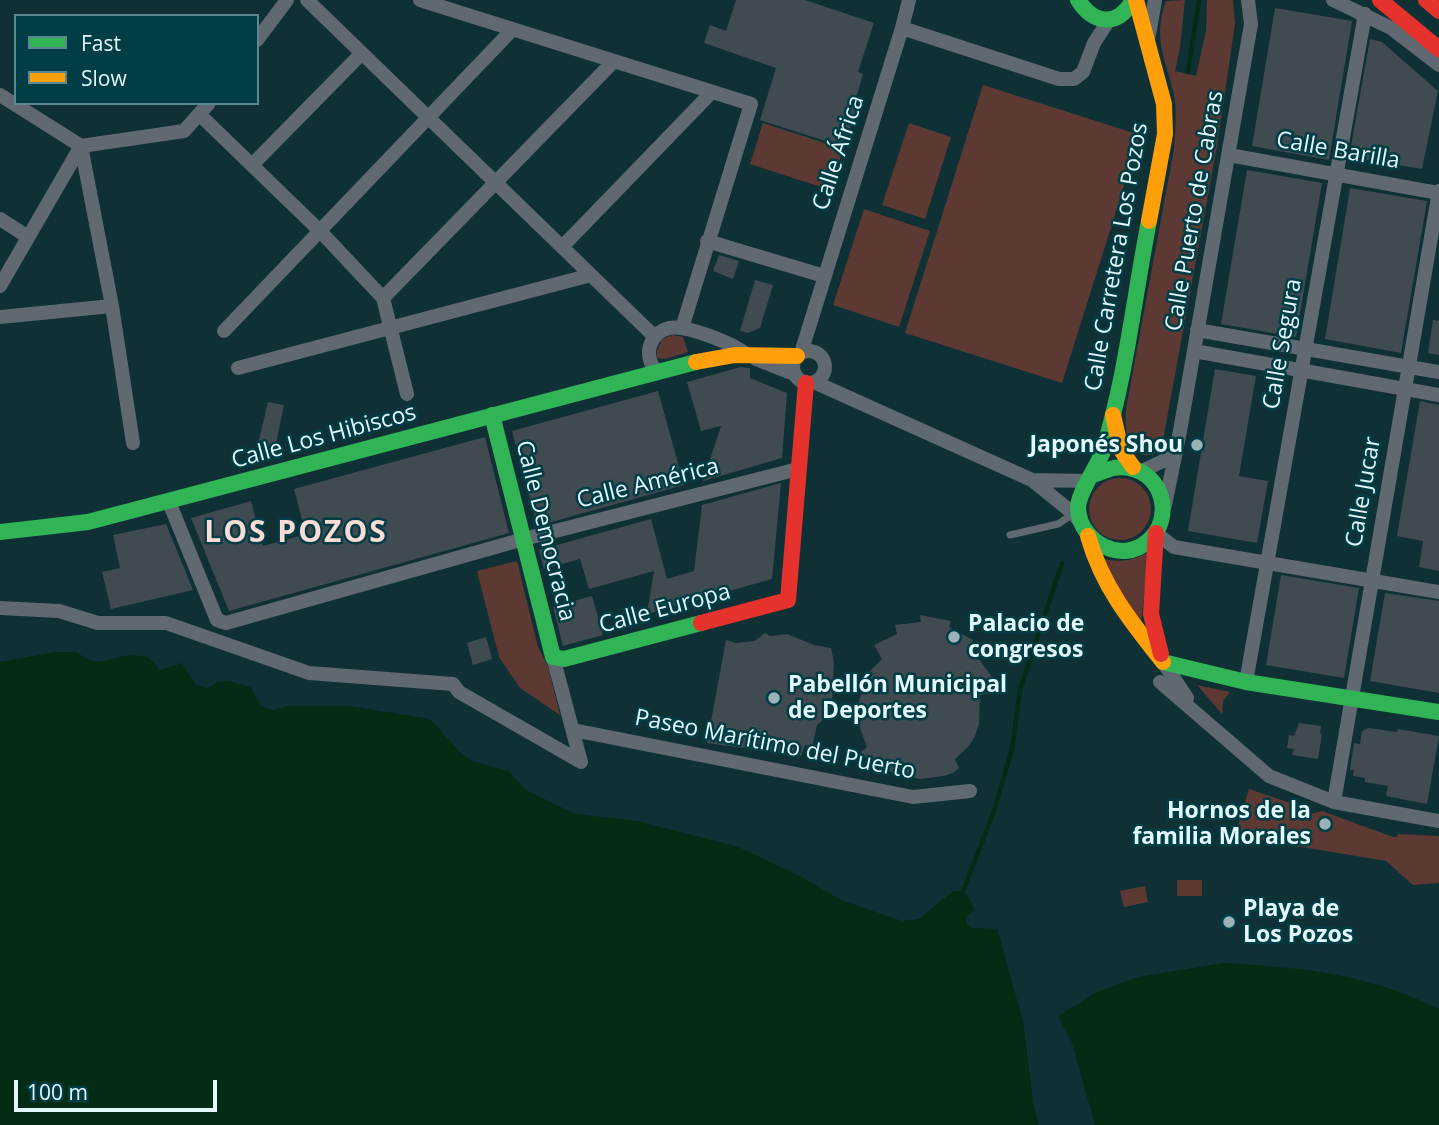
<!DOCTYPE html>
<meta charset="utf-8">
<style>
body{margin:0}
#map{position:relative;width:1439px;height:1125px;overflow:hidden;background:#0f3136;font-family:"Open Sans",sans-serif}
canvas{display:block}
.legend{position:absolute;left:14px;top:14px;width:245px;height:91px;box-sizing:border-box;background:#003d45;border:2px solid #5b888f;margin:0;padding:9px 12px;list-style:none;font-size:21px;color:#e4f9fd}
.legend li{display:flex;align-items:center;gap:14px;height:35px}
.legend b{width:35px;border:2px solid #5b888f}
.scale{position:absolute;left:14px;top:1080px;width:203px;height:32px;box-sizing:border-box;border:4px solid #e4f9fd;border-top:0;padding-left:9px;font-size:21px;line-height:24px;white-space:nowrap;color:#e4f9fd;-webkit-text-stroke:5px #003d45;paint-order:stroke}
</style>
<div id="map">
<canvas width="1439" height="1125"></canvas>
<ul class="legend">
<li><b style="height:9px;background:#30b455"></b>Fast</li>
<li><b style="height:9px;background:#ff9f0a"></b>Slow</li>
</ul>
<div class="scale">100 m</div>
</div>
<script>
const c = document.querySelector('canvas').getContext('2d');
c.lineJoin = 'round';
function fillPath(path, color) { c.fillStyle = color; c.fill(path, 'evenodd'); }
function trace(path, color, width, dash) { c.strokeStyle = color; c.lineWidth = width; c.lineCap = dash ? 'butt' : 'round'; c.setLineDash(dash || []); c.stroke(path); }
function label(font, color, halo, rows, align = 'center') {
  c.font = font + ' "Open Sans",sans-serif'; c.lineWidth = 5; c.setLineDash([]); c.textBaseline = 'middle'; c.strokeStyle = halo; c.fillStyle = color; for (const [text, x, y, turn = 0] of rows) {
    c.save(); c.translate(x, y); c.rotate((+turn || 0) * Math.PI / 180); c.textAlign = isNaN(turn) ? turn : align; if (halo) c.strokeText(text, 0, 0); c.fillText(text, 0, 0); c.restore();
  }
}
fillPath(new Path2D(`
 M1185,0L1180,48L1175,71L1196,76L1206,31L1207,0H1233L1235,24L1217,146L1161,451C1128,467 1124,433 1126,409L1174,149C1175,130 1178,109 1173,90C1164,55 1153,37 1166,1Z
 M983,85L1140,135L1062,383L905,333Z
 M763,123L843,149L830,190L750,164Z
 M909,123L951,137L925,219L882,205Z
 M864,209L930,231L899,327L833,305Z
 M673,335L683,337L688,352L665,359L657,358V351L662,339Z
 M1089 509a31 31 0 1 1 62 0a31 31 0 1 1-62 0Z
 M1149,552L1141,623C1128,601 1111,581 1100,558C1118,563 1133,561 1149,552Z
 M517,561L538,647L548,666L560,715L520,688L499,657L477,571Z
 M1197,685L1230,692L1223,701L1222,714Z
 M1249,789L1305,808L1306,815L1322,811L1393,837H1397L1398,834L1439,836V883L1413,885L1386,861L1260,840L1259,844L1232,845Z
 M1177,880H1202V896H1177Z
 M1145,886L1148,902L1124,907L1120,891Z`), '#5c3933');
fillPath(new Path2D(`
 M55,652H77C96,668 104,660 125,656C132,654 141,656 148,657L160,670L182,663L196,685L209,688L217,682L228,681L251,687L261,707L274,710L287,706H350L430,719L460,752L472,761L508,771L526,790L575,814L637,821L736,846L798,875L841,900L902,921L919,919L953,891C969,891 968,897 975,910L968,915L966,923L973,928L998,929L1052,1125H0V662Z
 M1223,963C1300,967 1369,974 1439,1009V1125H1089L1058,1016L1097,992L1138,977Z`), '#042b13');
fillPath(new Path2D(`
 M996,925L1002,928L1055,1125H1039L1034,1107L1023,1021Z
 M1055,1014L1058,1016L1072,1043L1095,1125H1086Z`), '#0f3136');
trace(new Path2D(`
 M1188,72L1199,1
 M963,891L993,814L1012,749L1020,690L1062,563`), '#042b13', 4.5);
fillPath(new Path2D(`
 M736,0H805L874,23L858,72L863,74L855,102L858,103L844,147L760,120L776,68L704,43L710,25L726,31Z
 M1275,8L1352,21L1329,160L1252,146Z
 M1370,39L1382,42L1438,91L1422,169L1349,157Z
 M1247,170L1322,183L1296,337L1221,324Z
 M1350,188L1427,201L1401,353L1325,339Z
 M719,255L739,261L733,279L713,271Z
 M755,280L773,285L760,328L748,333L740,331Z
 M1433,320L1439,321V355L1428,353Z
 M741,367L750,368V378L787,393L782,458L703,481L721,426L701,431L687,382Z
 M1215,369L1256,376L1239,476L1268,481L1257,543L1188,531Z
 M658,391L684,485L537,526L512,431Z
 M1420,401L1439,405V571L1419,567L1423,541L1397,536Z
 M268,402L284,405L275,448L258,444Z
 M485,437L509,533L229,611L191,518L251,501L263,546L306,534L294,489Z
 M781,483L772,579L647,614L654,571L589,589L580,559L544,569L539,550L651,519L667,579L694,571L702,505Z
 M166,524L193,590L111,609L102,572L120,568L113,535Z
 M1281,575L1359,588L1344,678L1266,665Z
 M1385,593L1439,601V693L1370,681Z
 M592,596L603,635L563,646L553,607Z
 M920,615L951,621L949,627L973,640L967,649L979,659L992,677L989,693L980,695L979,724L975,736L969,746L955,759L959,768L953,773L944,776L920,779L895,774L879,765L875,769L861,752L867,747L860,728L858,704L865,683L872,676L868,673L882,659L874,645L897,634L895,625L921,622Z
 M765,633L770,636L787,634L814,645L831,648L834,663L832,704L823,720L817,725L812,747L805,745L801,756L707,743L726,640L736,643L755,641Z
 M486,637L492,659L473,665L467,643Z
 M1299,723L1321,726L1320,733L1322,734L1318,759L1292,755L1294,749L1287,748L1289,735L1294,736Z
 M1368,728L1397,732L1398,729L1439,736L1427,804L1386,796L1388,786L1365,782V778L1353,776L1354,770H1350L1354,743L1360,744L1362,731Z`), '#404a51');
trace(new Path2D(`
 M1010,535L1058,524L1073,514`), '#606872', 7);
trace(new Path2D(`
 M307,0L655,337
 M420,0L751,104L682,328
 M1333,0L1391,28L1439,65
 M902,28L1059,79H1074L1083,72L1094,43L1109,20
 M1149,35L1155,0
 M257,40L287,0
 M0,95L81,146L184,131L209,103
 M200,115L320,231L383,298L407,394
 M81,146L112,306L133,443
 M1229,155L1439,193
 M253,164L362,53
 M0,219L28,237
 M707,241L824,276
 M562,247L712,92
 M0,286L81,146
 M383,298L613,62
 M0,317L112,306
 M1197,330L1439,372
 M224,331L512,30
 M793 367a16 16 0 1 1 32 0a16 16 0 1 1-32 0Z
 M1194,351L1439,395
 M801,353L902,28L909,0
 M756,359L794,374
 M238,368L591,275
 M656,372C651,364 647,356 650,346C653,337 660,330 669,328C686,324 734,344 747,355
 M814,382L1032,480L1074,514L1080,522
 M1142,471L1165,460L1173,444
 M1032,480L1087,481
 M169,502L217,620L226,623L524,539L798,469
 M1165,505L1180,431L1251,24L1248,0
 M1156,533L1174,547L1439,592
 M0,608L59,611L98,623H166L309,673L453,684L459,692L581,762
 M553,657L581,762
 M1163,662L1187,698
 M1160,682L1269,776L1334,802L1439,821
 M1246,682L1365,14
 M573,730L913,797L970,791
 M1334,802L1439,191`), '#606872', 14);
trace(new Path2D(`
 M1078,0C1094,25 1118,27 1133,0
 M492,415L553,657L564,659L701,623
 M1093,475C1105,471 1116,465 1129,468C1164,474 1174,519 1148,541C1122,565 1080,542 1078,509C1077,494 1097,468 1103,451C1126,377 1134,297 1149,221
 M0,532L88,522L696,362
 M1163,662L1246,682L1439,712`), '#30b455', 16);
trace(new Path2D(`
 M1136,0L1164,104L1165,134L1149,221
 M696,362L735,355L797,356
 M1113,415L1121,450L1133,467
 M1088,536C1102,586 1131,622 1163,662`), '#ff9f0a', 16);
trace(new Path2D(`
 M1380,0L1439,49
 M1426,0L1439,11
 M1156,533L1151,614L1161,654
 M701,623L788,600L806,383`), '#e5322d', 16);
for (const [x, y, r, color] of [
 [1197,445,7,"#99b3b7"],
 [954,637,7,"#99b3b7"],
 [774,698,7,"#99b3b7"],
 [1325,824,7,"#99b3b7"],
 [1229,922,7,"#99b3b7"]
]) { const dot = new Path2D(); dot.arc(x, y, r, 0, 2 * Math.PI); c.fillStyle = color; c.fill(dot); trace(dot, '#003d45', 2.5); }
label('23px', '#e4f9fd', '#003d45', [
 ["Calle Barilla",1338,151,10],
 ["Calle África",839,153,-72],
 ["Calle Puerto de Cabras",1195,211,-80],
 ["Calle Carretera Los Pozos",1117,257,-80],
 ["Calle Segura",1283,344,-80],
 ["Calle Los Hibiscos",324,437,-15],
 ["Calle América",648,484,-14],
 ["Calle Jucar",1364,492,-80],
 ["Calle Democracia",545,531,76],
 ["Calle Europa",665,609,-15],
 ["Paseo Marítimo del Puerto",775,745,11]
]);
label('bold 23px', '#e4f9fd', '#003d45', [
 ["Japonés Shou",1183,445,"right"],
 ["Palacio de",968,624],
 ["congresos",968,650],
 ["Pabellón Municipal",788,685],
 ["de Deportes",788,711],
 ["Hornos de la",1311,811,"right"],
 ["familia Morales",1311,837,"right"],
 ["Playa de",1243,909],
 ["Los Pozos",1243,935]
], 'left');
c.letterSpacing = '2px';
label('bold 30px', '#fedbd5', '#003d45', [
 ["LOS POZOS",296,533]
]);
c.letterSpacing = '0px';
</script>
